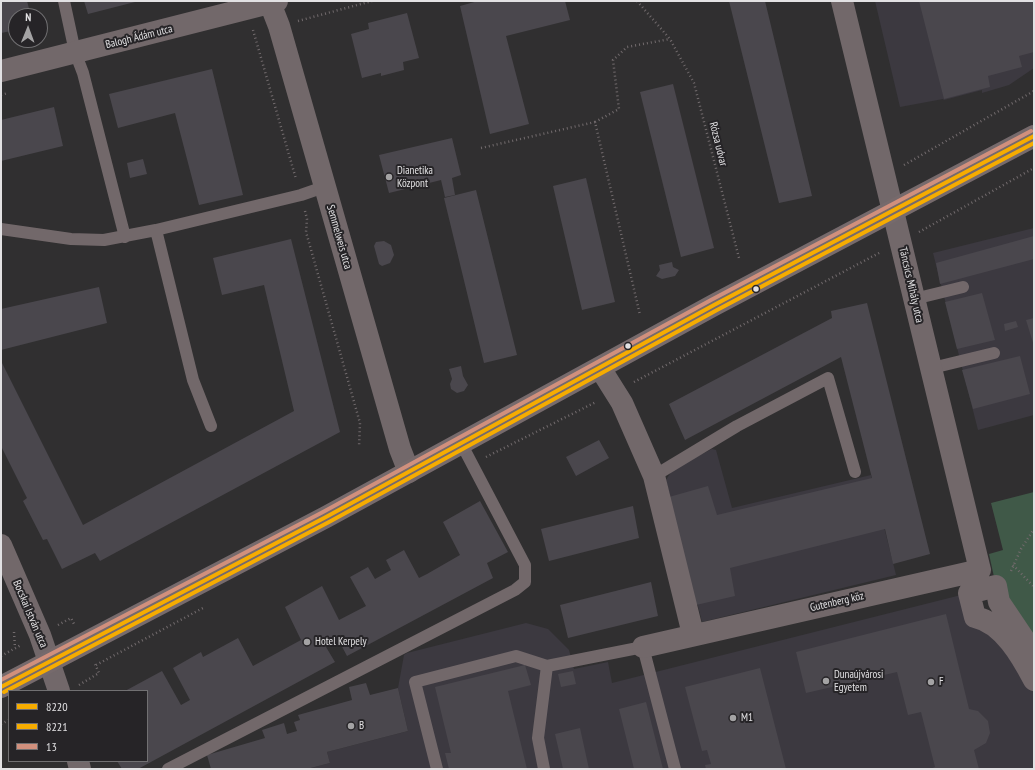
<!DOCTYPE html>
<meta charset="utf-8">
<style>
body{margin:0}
#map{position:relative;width:1035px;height:770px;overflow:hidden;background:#302f30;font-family:"PT Sans Narrow",sans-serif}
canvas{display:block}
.frame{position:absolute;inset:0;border:2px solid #e2e1e3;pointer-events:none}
.legend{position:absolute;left:8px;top:690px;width:140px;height:72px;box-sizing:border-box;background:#262427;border:1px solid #717072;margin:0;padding:5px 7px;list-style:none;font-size:12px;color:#e2e1e3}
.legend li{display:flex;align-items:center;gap:8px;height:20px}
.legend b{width:20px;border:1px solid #717072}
.north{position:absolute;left:8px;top:8px;width:40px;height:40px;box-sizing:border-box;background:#262427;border:1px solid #717072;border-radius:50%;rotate:1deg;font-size:11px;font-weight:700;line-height:16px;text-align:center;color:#e2e1e3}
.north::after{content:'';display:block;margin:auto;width:14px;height:18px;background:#a4a3a4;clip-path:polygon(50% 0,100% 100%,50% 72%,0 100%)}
</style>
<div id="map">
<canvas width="1035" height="770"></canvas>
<div class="frame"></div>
<ul class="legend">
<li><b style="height:5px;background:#f6ac00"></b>8220</li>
<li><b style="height:5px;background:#f6ac00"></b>8221</li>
<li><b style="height:5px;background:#d1907d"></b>13</li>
</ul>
<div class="north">N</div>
</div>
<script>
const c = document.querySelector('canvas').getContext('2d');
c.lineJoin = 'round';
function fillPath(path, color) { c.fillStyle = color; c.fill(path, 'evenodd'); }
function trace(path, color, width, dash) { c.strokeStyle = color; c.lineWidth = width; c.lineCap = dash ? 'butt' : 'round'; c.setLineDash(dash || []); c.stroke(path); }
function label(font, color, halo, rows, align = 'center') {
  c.font = font + ' "PT Sans Narrow",sans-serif'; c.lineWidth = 4; c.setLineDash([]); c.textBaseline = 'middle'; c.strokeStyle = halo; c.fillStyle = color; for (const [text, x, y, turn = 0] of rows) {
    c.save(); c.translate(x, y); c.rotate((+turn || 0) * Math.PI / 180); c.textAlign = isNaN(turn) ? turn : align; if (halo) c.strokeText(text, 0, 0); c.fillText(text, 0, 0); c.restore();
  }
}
fillPath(new Path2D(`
 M875,1H1034V68L1009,85L982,93V90L944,100L943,99L900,107Z
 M1034,228V415L978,430L933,253Z
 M712,449L716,450L732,508L871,475L896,575L702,622L666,480L671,472L680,465Z
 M969,593L1034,680V769H307L330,763L327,752L408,731L398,688L404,655L407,653L526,623L548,629L569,650L574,669L608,662L612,683Z`), '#3c3940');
fillPath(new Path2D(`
 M1034,492V654L996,586L989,554L1003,550L991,503Z`), '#405948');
fillPath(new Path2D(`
 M1,1H27L31,16H16V30L1,33Z
 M84,1H135V2L88,14Z
 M478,1H565L570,20L506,36L529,124L490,134L460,6Z
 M729,1H765L812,196L779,203Z
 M919,1H1034V52L1019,56L1022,67L988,76L990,87L944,99Z
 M407,13L419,58L403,62L404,70L381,76V73L362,78L351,34L369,29L368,23Z
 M212,69L243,195L199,205L175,113L118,128L109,94Z
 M673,84L714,248L681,257L640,92Z
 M54,107L63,146L1,161V120Z
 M452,138L461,175L452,178L455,195L445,197L441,180L389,193L379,155Z
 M143,159L147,174L130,178L127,163Z
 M586,178L615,302L582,310L553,186Z
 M476,190L517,355L484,363L444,198Z
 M1034,236V259L940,284L936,263Z
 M291,239L340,432L100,561L95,553L62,569L47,539L43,540L23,501L27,498L1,446V361L83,525L294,411L264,285L222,295L213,258Z
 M384,241L391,245L394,255L390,263L382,266L379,264L374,246L376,242Z
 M672,262L673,267L679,270L675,276L662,279L656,276L660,270L659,265Z
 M99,287L107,323L1,350V309Z
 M982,293L995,340L957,349L945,302Z
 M867,303L930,554L893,564L885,529L730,568L735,596L696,605L669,497L708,486L717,515L872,478L841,357L685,440L669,404L832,318L831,311Z
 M1034,318V346L1026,320Z
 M1016,321L1018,327L1005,331L1004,324Z
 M1020,356L1030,394L973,409L962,370Z
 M461,366L463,376L468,385L464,391L457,393L451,389L450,384L452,379L449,369Z
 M599,440L609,458L576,476L566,457Z
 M480,501L508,552L487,563L493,578L347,656L339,641L326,647L335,662L138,769H122L117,761H147V691H125L162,671L181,705L190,700L173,668L201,652L203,657L238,638L253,666L301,640L285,607L322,586L339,620L366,606L350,577L368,567L375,579L391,570L386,560L404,550L419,578L427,574L460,555L443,522Z
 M633,506L639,538L549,561L541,529Z
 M651,582L658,616L568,638L560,605Z
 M946,614L969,709L978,711L988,721L990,733L986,743L974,750L979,769H930L935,767L921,712L908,715L897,672L806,693L796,652Z
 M525,665L531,685L508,691L527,769H449L445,753H451L435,687Z
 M760,668L786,769H706L705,765L711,764L707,750L702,751L685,687Z
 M573,671L576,684L561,687L558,674Z
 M366,683L370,695L398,688L408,731L327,752L330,763L307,769H211L207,755L265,738L262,730L284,723L287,734L297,731L294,722L300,720L298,715L352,700L349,687Z
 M646,702L663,769H634L619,709Z
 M580,728L589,769H563L555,734Z`), '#4a474d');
trace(new Path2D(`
 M637,1L670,39L694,83L739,258
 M298,21L372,1
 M253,30L296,179
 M1,95L8,93
 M595,122L619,109L613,60L627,47L670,39
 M481,148L595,122L640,315
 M904,165L1034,91
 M305,211L307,219L306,232L360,423L359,447
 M919,232L1034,168
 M634,382L881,252
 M486,457L596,402
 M1013,565L1034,587
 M1011,571L1021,549L1034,529
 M58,625L71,618L75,626
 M14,632L15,648
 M1,656L21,645
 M96,665L203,608
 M79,685L99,673L95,664
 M1,724L9,720`), '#726b6d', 2.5, [1, 3]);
trace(new Path2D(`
 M64,1L75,52L83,73L125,237
 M1,229L71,239L104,240L156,230L301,195L324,187
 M156,230L193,380L211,426
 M914,299L963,287
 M932,368L994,353
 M654,476L737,426L828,378L855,472
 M168,769L515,590L525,582V565L461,443
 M437,769L415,682L516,656L547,666L643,647L675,769
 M544,769L538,738L547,666`), '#72686a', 12);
trace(new Path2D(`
 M270,3L279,26L400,449L409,472
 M1,71L277,1
 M600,368L622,403L654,476L693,634
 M1,545L40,635L59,691
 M643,647L980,570L842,1
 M1034,654L999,602L996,586L969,593L975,617C1003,623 1022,657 1034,680
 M78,761L80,769`), '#72686a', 22);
trace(new Path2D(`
 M1,687L326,517L714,305L1034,136`), '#766a6c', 22);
trace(new Path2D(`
 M1,687L326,517L714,305L1034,136`), '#f6ac00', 4);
trace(new Path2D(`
 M4,692L329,522L717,310L1034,143`), '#f6ac00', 4);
trace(new Path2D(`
 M1,680L323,512L711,300L1031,131`), '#d1907d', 4);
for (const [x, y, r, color] of [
 [389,177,4,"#a4a3a4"],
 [756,289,3.5,"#e2e1e3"],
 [628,346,3.5,"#e2e1e3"],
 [307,642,4,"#a4a3a4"],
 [826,681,4,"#a4a3a4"],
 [931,682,4,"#a4a3a4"],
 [733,718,4,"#a4a3a4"],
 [351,726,4,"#a4a3a4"]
]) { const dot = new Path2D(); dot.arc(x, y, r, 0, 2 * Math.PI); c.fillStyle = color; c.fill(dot); trace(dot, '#262427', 1.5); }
label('11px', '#e2e1e3', '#262427', [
 ["Balogh Ádám utca",139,37,-14],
 ["Rózsa udvar",718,144,76],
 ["Semmelweis utca",339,237,74],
 ["Táncsics Mihály utca",911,285,77],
 ["Gutenberg köz",837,602,-13],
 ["Bocskai István utca",30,614,67]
]);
label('11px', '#e2e1e3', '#262427', [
 ["Dianetika",397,171],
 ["Központ",397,184],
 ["Hotel Kerpely",315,642],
 ["Dunaújvárosi",834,675],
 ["Egyetem",834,688],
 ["F",939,682],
 ["M1",741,718],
 ["B",359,726]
], 'left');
</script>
